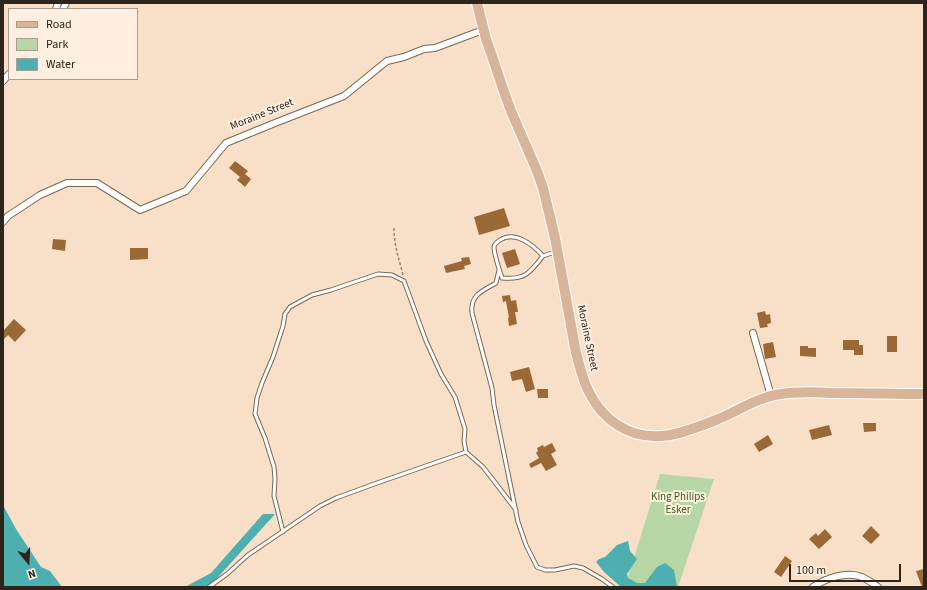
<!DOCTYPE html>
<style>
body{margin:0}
#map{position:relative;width:927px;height:590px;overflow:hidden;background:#f8dfc8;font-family:"Source Sans 3",sans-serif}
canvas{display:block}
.frame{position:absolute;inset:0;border:4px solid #2d241b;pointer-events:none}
.legend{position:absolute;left:8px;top:8px;width:130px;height:72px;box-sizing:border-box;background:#feefe1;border:1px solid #aa9e92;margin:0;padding:5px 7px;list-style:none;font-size:12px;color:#2d241b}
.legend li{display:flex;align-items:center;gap:8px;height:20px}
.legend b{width:20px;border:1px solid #aa9e92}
.north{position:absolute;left:8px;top:542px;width:40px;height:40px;-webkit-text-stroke:3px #feefe1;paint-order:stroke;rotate:162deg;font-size:11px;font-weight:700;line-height:16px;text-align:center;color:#2d241b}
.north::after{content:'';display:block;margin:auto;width:14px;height:18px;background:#2d241b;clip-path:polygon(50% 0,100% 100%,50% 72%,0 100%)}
.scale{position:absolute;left:789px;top:564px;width:112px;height:18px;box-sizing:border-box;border:2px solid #2d241b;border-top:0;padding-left:5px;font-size:12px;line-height:14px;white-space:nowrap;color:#2d241b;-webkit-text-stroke:3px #feefe1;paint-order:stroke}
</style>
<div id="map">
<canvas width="927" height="590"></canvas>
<div class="frame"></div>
<ul class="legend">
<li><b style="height:5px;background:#d7b59b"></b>Road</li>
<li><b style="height:11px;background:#b6d6a5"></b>Park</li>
<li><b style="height:11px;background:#4dafb0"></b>Water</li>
</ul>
<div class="north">N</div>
<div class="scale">100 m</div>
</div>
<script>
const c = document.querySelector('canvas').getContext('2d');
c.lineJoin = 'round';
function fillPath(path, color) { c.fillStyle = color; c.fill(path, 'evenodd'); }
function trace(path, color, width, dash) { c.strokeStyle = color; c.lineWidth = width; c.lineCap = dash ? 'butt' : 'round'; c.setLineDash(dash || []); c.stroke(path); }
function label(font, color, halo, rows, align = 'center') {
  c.font = font + ' "Source Sans 3",sans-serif'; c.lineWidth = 4; c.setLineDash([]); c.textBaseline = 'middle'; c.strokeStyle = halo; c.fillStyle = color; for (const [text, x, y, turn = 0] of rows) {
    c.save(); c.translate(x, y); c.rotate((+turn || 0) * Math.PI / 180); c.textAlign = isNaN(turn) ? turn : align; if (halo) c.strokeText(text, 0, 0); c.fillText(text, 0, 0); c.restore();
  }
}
fillPath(new Path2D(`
 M660,474L714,479L678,587H625Z`), '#b6d6a5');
fillPath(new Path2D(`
 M3,505L16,529L41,567L50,571L62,587H3Z
 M263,514H275L211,585L208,587H185L211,573Z
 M628,541L630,551L637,559L627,574L628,578L637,583H645L657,567L665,563L674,570L677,587H621L604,572L596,562L599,559L605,557L617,545Z`), '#4dafb0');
fillPath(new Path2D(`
 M235,161L248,171L245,174L251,179L245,187L237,180L240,177L229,168Z
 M504,208L510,226L479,235L474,217Z
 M53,239L66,240L65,251L52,249Z
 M130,248H148V259L130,260Z
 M515,249L520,264L507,268L502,253Z
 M469,257L471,264L464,266L465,269L446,273L444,266L462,261L461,258Z
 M510,295L511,301L516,300L518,312H515L517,324L509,326L508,318H509L506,301L503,302L502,296Z
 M765,311L766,315L770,314L771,323L767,324L768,327L760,328L757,313Z
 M14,319L26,330L15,342L8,335L3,340V331Z
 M887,336H897V352H887Z
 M843,340H859V345H863V355H854V350H843Z
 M773,342L776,357L765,359L763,344Z
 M800,346H808V348H816V357L800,356Z
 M529,367L535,389L526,392L522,379L512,381L510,372Z
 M537,389H548V398H538Z
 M863,423H876V431L864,432Z
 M829,425L832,435L812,440L809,430Z
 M768,435L773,444L759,452L754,444Z
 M552,443L556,451L551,454L557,465L546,471L541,463L531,468L529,464L539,458L536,453L538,451L537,448L543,445L544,447Z
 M871,526L880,535L871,544L862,536Z
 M825,529L832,537L819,549L809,539L816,533L818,536Z
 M785,556L792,561L781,577L774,572Z
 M924,569V587H922L916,571Z`), '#9a6936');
const lane = new Path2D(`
 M543,256C530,273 525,280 502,278C500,272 494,253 494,247C494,244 497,242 500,240C515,230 533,245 543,256L555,252
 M499,270L496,283C482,291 470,295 472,313L492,388L494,405L518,522L526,545L537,567L545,570H555L574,566L583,568L602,579L613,587
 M283,532L274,496L275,479L274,467L265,438L255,414L257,398L262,383L273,357L283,326L285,314L290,307L312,295L331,290L378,274L392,275L404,281L426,341L441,374L455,397L465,429L464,441L466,452L483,467L494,481L516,510
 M209,587L227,574L248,555L320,506L336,498L377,483L466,452`);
const street = new Path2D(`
 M56,9L58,3
 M63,9L66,3
 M3,81L9,74
 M3,222L8,216L40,195L67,183H97L140,210L186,191L226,143L275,123L344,96L387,61L404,57L424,49L435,48L483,30
 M753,333L771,396
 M813,587C826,578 846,571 862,577C868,580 873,583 878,587`);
const primary = new Path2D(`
 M477,3L486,39L491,53L503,89L511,111L537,171L543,188L555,238L576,353C579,363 581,373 585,383C599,419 630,442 670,435C686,432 701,426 716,420C738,411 758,397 781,394C798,391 816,392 833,393C863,393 894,394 924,394`);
trace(lane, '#7c6652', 5);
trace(street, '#7c6652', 8);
trace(primary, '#fff', 12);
trace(new Path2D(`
 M394,228C394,245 399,259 403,275`), '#987', 1.5, [3, 2]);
trace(lane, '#fff', 3);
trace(street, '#fff', 6);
trace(primary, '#d7b59b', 10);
label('11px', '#2d241b', '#feefe1', [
 ["Moraine Street",262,115,-22],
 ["Moraine Street",587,338,78]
]);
label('11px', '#34620d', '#feefe1', [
 ["King Philips",678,498],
 ["Esker",678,511]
]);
</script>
